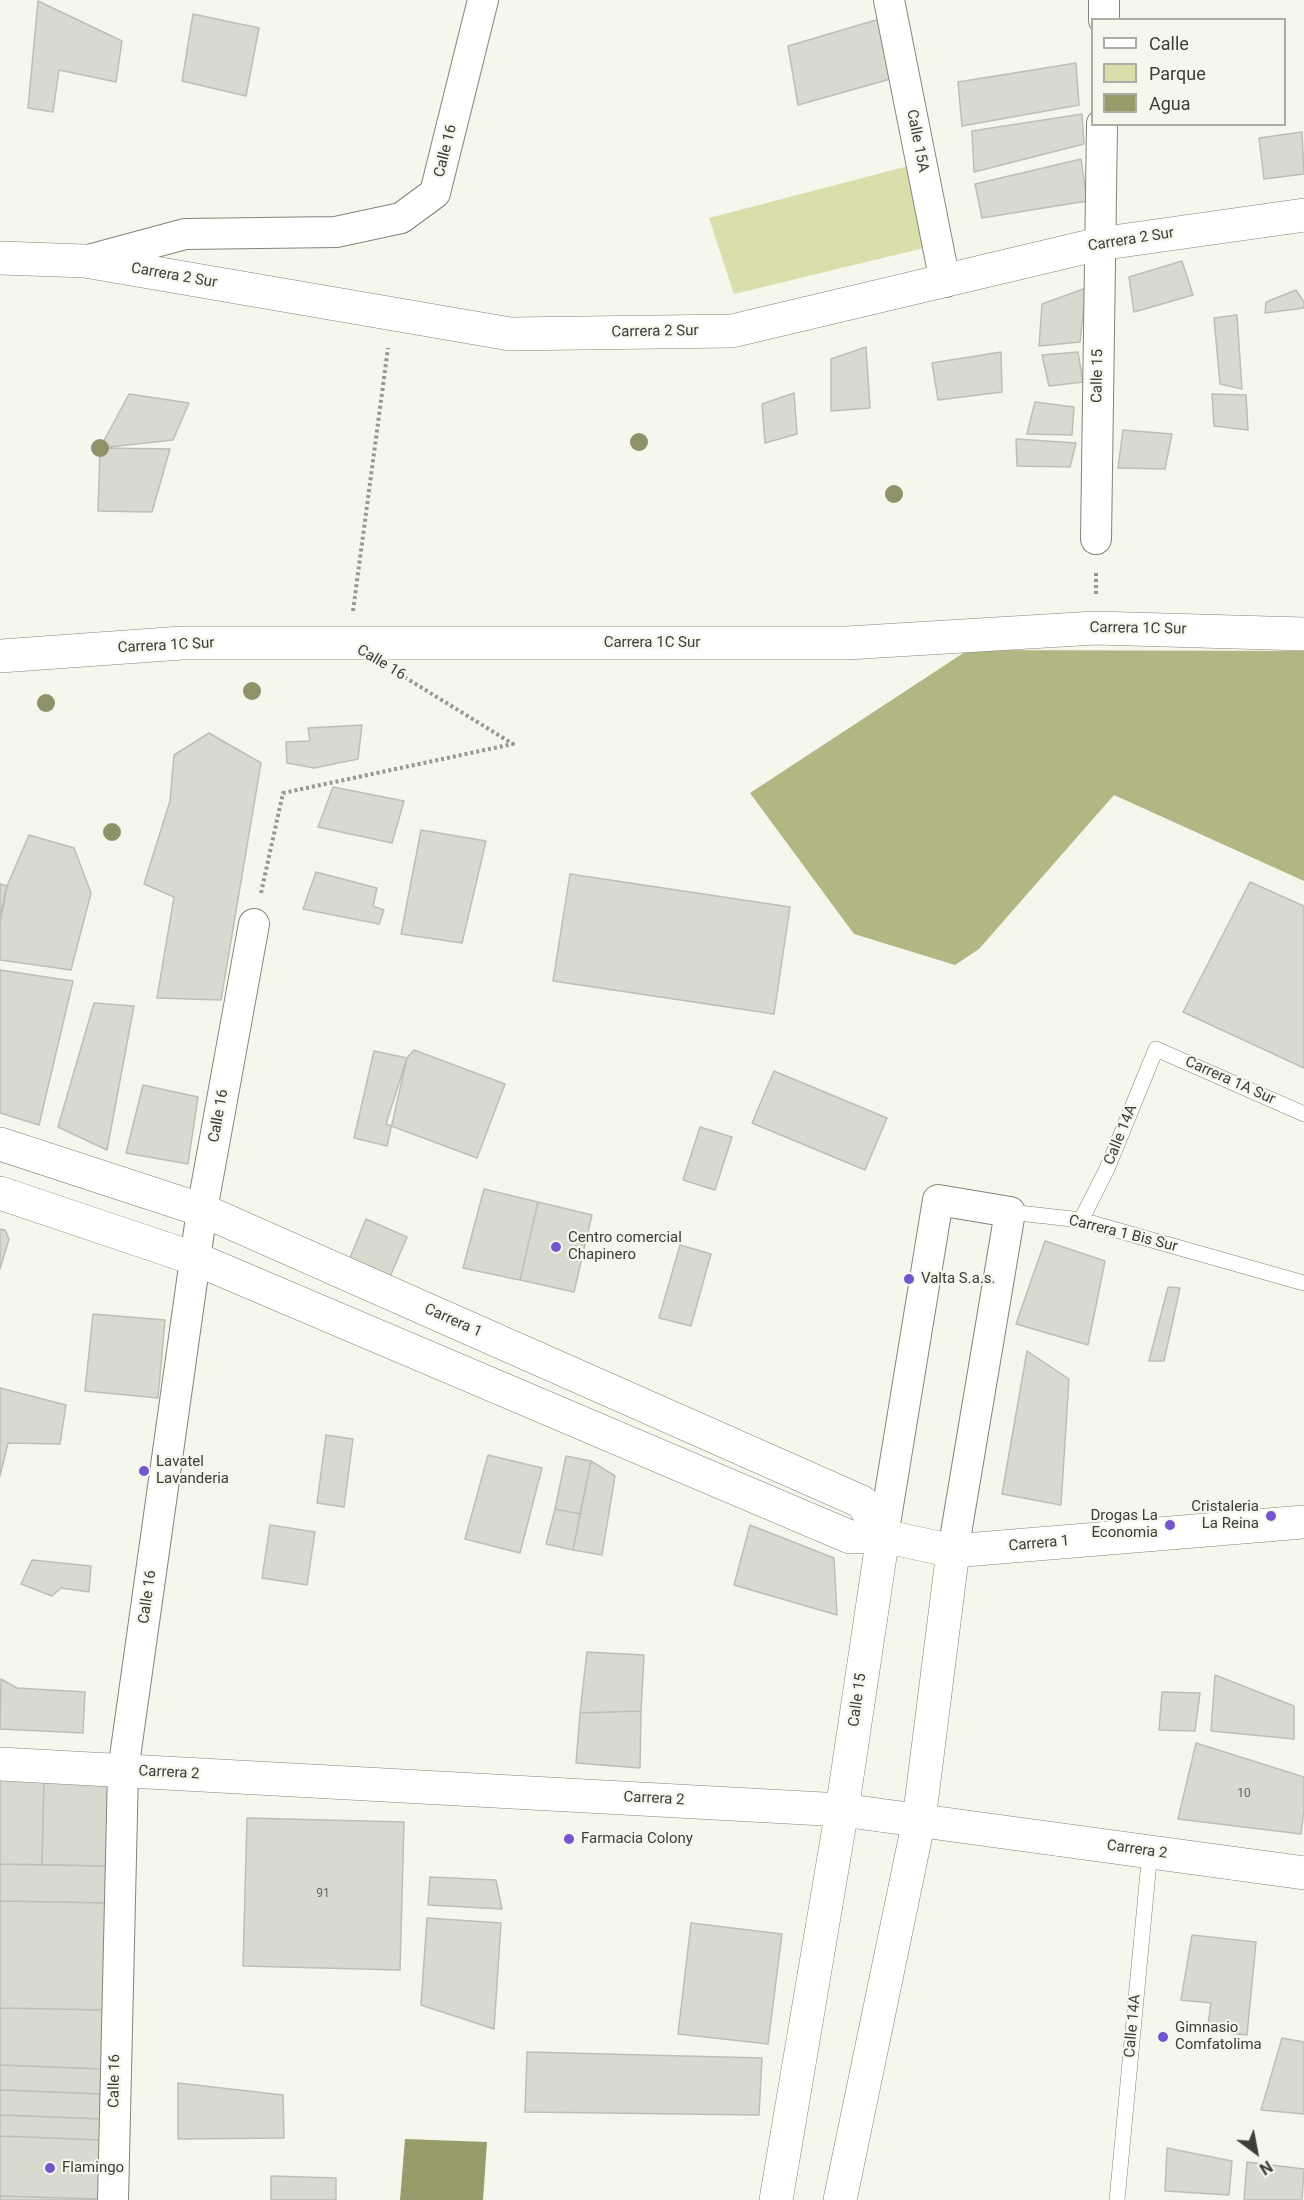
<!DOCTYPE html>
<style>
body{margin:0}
#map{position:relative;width:1304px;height:2200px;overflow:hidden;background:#f5f6ec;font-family:Roboto,sans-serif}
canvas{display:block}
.legend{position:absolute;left:1091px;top:18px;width:195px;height:108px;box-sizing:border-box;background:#f5f6ec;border:2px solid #abaca4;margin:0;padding:8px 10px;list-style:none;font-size:18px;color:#3d3d39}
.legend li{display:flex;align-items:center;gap:12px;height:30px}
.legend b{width:30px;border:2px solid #abaca4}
.north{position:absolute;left:1226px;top:2122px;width:60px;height:60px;-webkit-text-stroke:4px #f5f6ec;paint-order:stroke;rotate:148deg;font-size:16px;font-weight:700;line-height:24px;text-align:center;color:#3d3d39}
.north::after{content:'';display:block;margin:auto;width:21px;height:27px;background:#3d3d39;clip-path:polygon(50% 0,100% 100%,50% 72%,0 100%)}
</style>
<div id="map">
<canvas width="1304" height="2200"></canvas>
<ul class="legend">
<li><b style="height:8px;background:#fff"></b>Calle</li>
<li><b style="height:16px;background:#dadeaa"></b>Parque</li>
<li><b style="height:16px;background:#989c6a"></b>Agua</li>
</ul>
<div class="north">N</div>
</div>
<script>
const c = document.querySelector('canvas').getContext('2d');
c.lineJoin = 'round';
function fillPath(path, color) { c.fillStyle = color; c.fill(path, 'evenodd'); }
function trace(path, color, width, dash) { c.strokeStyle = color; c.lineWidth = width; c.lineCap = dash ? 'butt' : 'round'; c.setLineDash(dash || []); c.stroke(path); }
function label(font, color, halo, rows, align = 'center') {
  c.font = font + ' Roboto,sans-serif'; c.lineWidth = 4.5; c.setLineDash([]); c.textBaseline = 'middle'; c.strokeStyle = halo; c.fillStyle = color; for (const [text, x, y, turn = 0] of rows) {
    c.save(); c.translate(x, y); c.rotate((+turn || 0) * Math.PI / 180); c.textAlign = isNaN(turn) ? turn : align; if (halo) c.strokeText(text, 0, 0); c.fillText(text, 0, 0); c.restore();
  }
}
fillPath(new Path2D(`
 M920,163L932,246L734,294L709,218Z`), '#dadeaa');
fillPath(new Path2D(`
 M968,650L1304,651V881L1114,795L979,949L955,965L854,934L750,793Z`), '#b2b683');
fillPath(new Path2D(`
 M405,2139L487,2142L483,2200H400Z`), '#989c6a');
const building = new Path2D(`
 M38,1L122,41L116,82L59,70L53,112L28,108Z
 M193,14L259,28L246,96L182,81Z
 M883,18L901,76L798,105L788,46Z
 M1076,63L1079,105L962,126L958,82Z
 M1082,114L1084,144L974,172L972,131Z
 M1302,132L1304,174L1264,179L1259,138Z
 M1081,159L1087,201L982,218L975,184Z
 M1182,261L1193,295L1134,312L1129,277Z
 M1086,288L1080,342L1039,346L1042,304Z
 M1296,290L1304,302V308L1265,313L1266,302Z
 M1237,315L1242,389L1220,384L1214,318Z
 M866,347L870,408L831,411V359Z
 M1001,352L1002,392L938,400L932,363Z
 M1078,352L1083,382L1049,386L1042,355Z
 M794,393L797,434L765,443L762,404Z
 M129,394L189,403L173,440L100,448Z
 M1212,394L1246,395L1248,430L1214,426Z
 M1035,402L1074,407L1072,435L1027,434Z
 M1123,430L1172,434L1165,469L1118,468Z
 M1016,439L1076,443L1070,467L1017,466Z
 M100,448L170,449L152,512L98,511Z
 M362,725L358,759L314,768L287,763L286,742L310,741L308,728Z
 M209,733L261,763L221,1000L157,998L174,897L144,884L170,801L174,755Z
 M333,787L404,801L392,843L318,827Z
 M421,830L486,841L462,943L401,934Z
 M29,835L74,848L91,893L71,970L0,960V923L7,886Z
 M316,872L377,888L373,906L384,910L379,924L303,909Z
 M570,874L790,907L774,1014L553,981Z
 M1250,882L1304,906V1068L1183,1012Z
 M0,884L7,886L0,916Z
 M0,970L73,981L39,1125L0,1113Z
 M94,1003L134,1006L107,1150L58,1127Z
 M414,1050L505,1084L477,1158L386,1124L407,1058Z
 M374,1051L407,1058L387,1146L354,1138Z
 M774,1071L887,1118L865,1170L752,1123Z
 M143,1085L198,1097L188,1164L126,1153Z
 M700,1127L732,1137L715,1190L683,1180Z
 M484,1189L538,1202L520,1280L463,1268Z
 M538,1202L592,1215L574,1292L520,1280Z
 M366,1219L407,1237L390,1277L349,1260Z
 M0,1229L5,1230L9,1239L0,1269Z
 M1045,1241L1105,1261L1088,1345L1016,1324Z
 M680,1245L711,1254L691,1326L659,1318Z
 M1168,1287L1180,1288L1164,1361H1149Z
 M93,1314L165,1320L158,1398L85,1391Z
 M1027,1351L1069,1379L1061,1505L1002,1494Z
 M0,1388L66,1405L60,1444L8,1443L0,1476Z
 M326,1435L353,1439L344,1507L317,1503Z
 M488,1455L542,1468L520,1553L465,1539Z
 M566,1456L591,1461L580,1514L555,1509Z
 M591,1461L615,1476L602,1555L573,1550Z
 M555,1509L580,1514L573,1550L546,1544Z
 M270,1525L315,1532L307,1585L262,1578Z
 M750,1525L834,1558L837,1615L734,1585Z
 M32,1560L91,1566L89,1592L61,1588L52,1596L21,1584Z
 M587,1652L644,1655L641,1711L580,1713Z
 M1215,1675L1294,1706V1739L1211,1731Z
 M1,1679L17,1688L85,1692L83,1733L0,1729Z
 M1162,1692L1200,1693L1195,1731L1159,1730Z
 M641,1711L640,1768L576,1763L580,1713Z
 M1196,1743L1304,1777V1810L1301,1834L1178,1819Z
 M0,1778H44L42,1865L0,1864Z
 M44,1778L112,1780L110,1866L42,1865Z
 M247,1818L404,1822L400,1970L243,1966Z
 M0,1864L110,1866L109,1903L0,1901Z
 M430,1877L496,1880L502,1909L428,1905Z
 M0,1901L109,1903L106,2010L0,2008Z
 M427,1918L501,1923L494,2029L421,2005Z
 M691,1923L782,1934L768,2044L678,2034Z
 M1192,1935L1256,1942L1247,2035L1207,2031L1211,2003L1181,2000Z
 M0,2008L106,2010L104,2069L0,2065Z
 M1282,2038L1304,2042V2114L1261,2110Z
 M527,2052L762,2058L759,2115L525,2112Z
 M0,2065L104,2069L103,2094L0,2090Z
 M178,2083L283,2095L284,2138L178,2139Z
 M0,2090L103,2094L102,2119L0,2115Z
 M0,2115L102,2119V2140L0,2136Z
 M0,2136L102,2140L100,2199L0,2196Z
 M1167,2148L1232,2161L1229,2195L1165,2191Z
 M1247,2162L1304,2169L1302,2200H1244Z
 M271,2176L336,2178V2200H271Z
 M0,2196L100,2199V2200H0Z`);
fillPath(building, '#d8d9cf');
trace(building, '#bdbeb5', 1.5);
const lane = new Path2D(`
 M1010,1212L1081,1220L1304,1283
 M1081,1220L1107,1169L1156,1049L1304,1114
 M1117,2200L1150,1851`);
const street = new Path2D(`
 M889,0L945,282
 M1104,20V0
 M85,261L185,234L336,232L401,218L435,193L483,0
 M1096,539L1102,124
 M883,1536L938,1200L1010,1212L953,1551
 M113,2200L123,1771L202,1210L254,924`);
const secondary = new Path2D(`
 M0,1144L202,1210L862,1502L883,1536
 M0,1193L196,1259L850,1537L883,1536L953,1551L1304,1522
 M0,1764L842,1810L1304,1873
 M776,2200L842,1810L883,1536
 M840,2200L919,1820L953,1551`);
const primary = new Path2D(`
 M0,258L85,261L510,334L732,331L1099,244L1304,215
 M0,656L182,643H847L1095,628L1304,634`);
trace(lane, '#83847b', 16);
trace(street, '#83847b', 32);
trace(secondary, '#83847b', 34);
trace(primary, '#83847b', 34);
trace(new Path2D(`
 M1096,594V571
 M353,611L388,348
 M261,893L283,793L513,744L406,678`), '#989891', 4, [3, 3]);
trace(lane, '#fff', 15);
trace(street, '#fff', 30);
trace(secondary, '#fff', 33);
trace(primary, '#fff', 33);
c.fillStyle = '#8f916a';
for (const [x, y] of [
 [639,442],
 [100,448],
 [894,494],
 [252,691],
 [46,703],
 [112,832]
]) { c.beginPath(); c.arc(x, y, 9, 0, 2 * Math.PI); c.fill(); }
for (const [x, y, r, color] of [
 [556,1247,6,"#7555ce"],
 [909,1279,6,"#7555ce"],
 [144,1471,6,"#7555ce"],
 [1271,1516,6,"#7555ce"],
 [1170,1525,6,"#7555ce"],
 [569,1839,6,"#7555ce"],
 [1163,2037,6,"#7555ce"],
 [50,2168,6,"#7555ce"]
]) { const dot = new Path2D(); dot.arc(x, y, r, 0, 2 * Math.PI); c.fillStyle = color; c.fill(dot); trace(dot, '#f5f6ec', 2); }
label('12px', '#64645e', null, [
 ["10",1244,1794],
 ["91",323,1894]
]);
label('15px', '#3d3d39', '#f5f6ec', [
 ["Calle 15A",917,141,79],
 ["Calle 16",446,151,-76],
 ["Carrera 2 Sur",1131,240,-9],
 ["Carrera 2 Sur",174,276,10],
 ["Carrera 2 Sur",655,332,-1],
 ["Calle 15",1098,376,-89],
 ["Carrera 1C Sur",1138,629,1],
 ["Carrera 1C Sur",652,643],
 ["Carrera 1C Sur",166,646,-3],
 ["Calle 16",381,663,31],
 ["Carrera 1A Sur",1230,1081,24],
 ["Calle 16",219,1116,-80],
 ["Calle 14A",1121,1135,-68],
 ["Carrera 1 Bis Sur",1123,1234,14],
 ["Carrera 1",453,1321,24],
 ["Carrera 1",1039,1544,-5],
 ["Calle 16",148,1597,-82],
 ["Calle 15",858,1700,-82],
 ["Carrera 2",169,1773,3],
 ["Carrera 2",654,1799,3],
 ["Carrera 2",1137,1850,8],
 ["Calle 14A",1133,2026,-85],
 ["Calle 16",115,2081,-89]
]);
label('15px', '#3d3d39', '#f5f6ec', [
 ["Centro comercial",568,1238],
 ["Chapinero",568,1255],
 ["Valta S.a.s.",921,1279],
 ["Lavatel",156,1462],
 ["Lavanderia",156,1479],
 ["Cristaleria",1259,1507,"right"],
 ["La Reina",1259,1524,"right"],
 ["Drogas La",1158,1516,"right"],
 ["Economia",1158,1533,"right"],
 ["Farmacia Colony",581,1839],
 ["Gimnasio",1175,2028],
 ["Comfatolima",1175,2045],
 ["Flamingo",62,2168]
], 'left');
</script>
